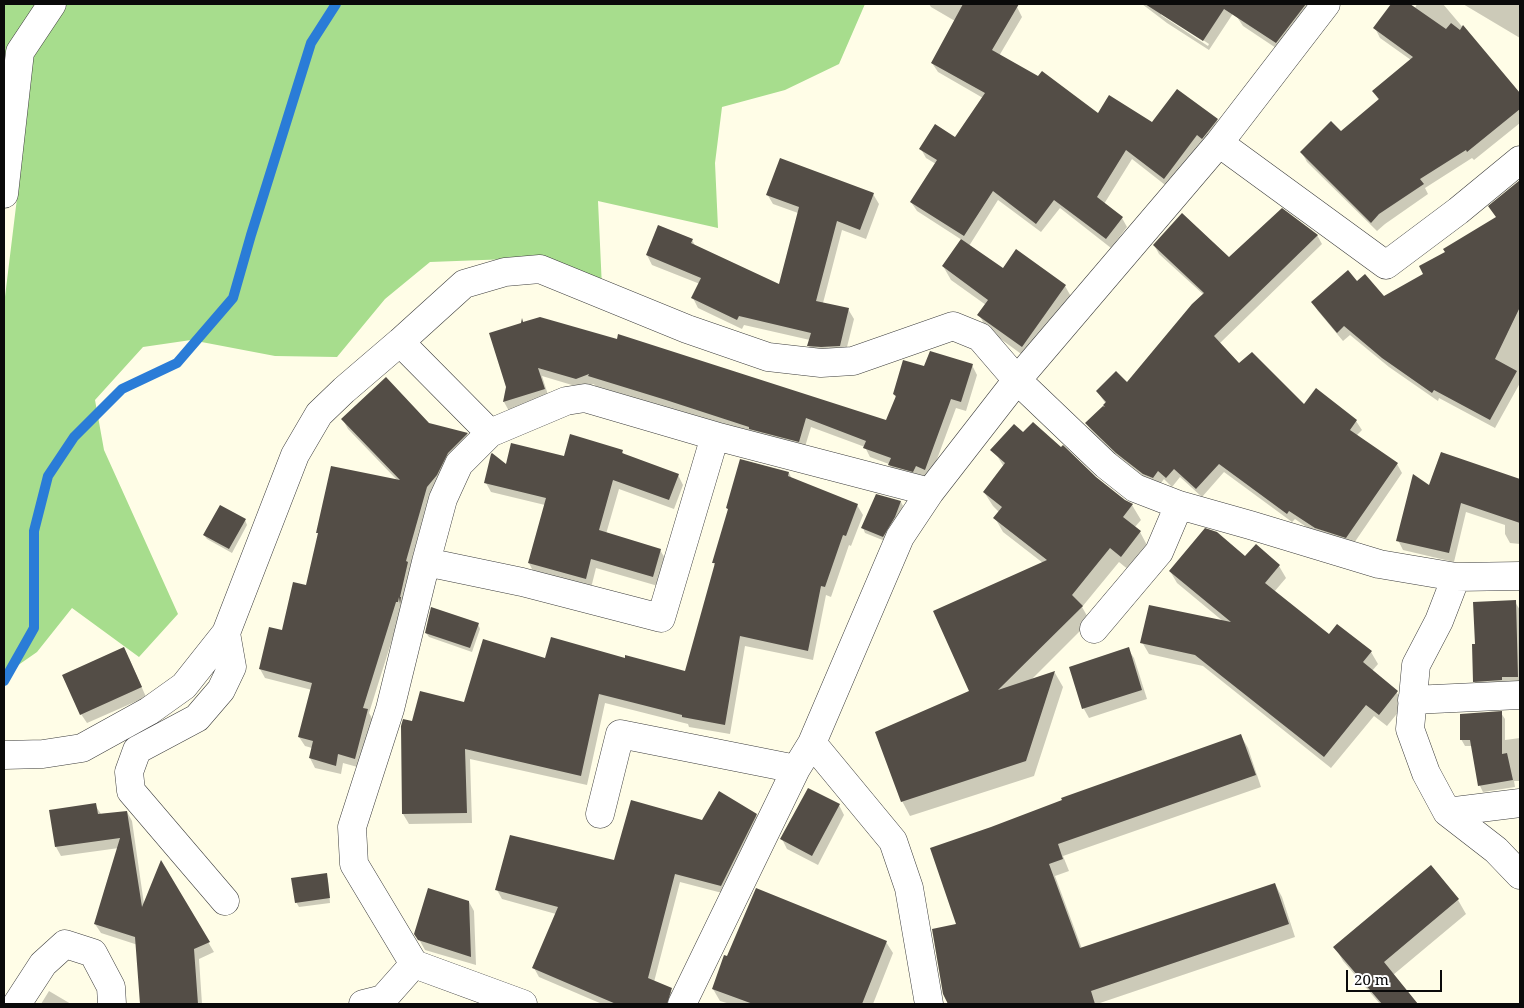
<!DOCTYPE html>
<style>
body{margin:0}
#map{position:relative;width:1524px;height:1008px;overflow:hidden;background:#fffde7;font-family:"Noto Serif",serif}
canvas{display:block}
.frame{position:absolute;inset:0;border:5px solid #0a0a0a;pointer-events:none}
.scale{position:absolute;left:1346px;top:970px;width:96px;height:22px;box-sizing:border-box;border:2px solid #0a0a0a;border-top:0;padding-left:6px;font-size:15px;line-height:18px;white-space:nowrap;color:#0a0a0a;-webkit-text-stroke:4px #fff;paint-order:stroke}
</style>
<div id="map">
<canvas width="1524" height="1008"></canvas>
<div class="frame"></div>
<div class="scale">20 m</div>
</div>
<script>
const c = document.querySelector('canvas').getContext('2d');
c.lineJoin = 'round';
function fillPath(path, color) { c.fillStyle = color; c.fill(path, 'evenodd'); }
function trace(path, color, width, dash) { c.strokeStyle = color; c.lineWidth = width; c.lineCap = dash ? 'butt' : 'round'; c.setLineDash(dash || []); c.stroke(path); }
fillPath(new Path2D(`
 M4,4H865L839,64L785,90L722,107L715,163L718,228L598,201L602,288L509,259L430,262L385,299L337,357L275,356L191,340L143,347L95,400L104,450L178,614L139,657L72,608L37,652L4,675V305L18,190L4,164Z`), '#a7dd8d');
fillPath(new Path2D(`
 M929,4H1011L1017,7L1022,17L999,56L1099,115L1152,123L1217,120L1222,129L1169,188L1132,159L1104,204L1122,218L1127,227L1111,248L1060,208L1041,232L998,200L969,246L1003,270L1065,286L1073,300L1024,356L987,329L979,315L986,305L951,280L943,266L962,240L917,211L911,202L936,164L926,158L921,149L956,139L983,98L938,72L932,63L955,21L931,7Z
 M1142,4H1233L1236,9L1209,50L1167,23ZM1161,12L1209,44L1208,46L1161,15Z
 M1246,4H1320L1282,52L1243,26L1237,17Z
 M1392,4H1408L1415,8L1417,4H1443L1520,95V123L1474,160L1472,158L1425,188L1428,194L1385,224L1377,231L1307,162L1302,153L1341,133L1379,101L1374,91L1411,60L1380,38L1375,28Z
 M1463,4H1520V38Z
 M1520,182V383L1495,428L1439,398L1438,401L1389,367L1350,335L1343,341L1318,311L1312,302L1357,283L1383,297L1425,275L1446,253L1497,218L1490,207Z
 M767,194H873L879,204L866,239L842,230L823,303L848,309L854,319L845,355H814L809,346L810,340L744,325L742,329L698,308L693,298L700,284L652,265L647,255L692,240L696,247L780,286L798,213L773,204Z
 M1317,235L1322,244L1219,344L1239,365L1304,406L1356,421L1362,430L1356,436L1397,464L1402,473L1352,546L1321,537L1295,519L1292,522L1224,472L1202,497L1180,477L1172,487L1164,479L1158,487L1149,483L1123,462L1092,432L1086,423L1107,408L1106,404L1097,391L1127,384L1204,295L1159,254L1154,245L1229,259Z
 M523,324L887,421L896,398L894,394L924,368L972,365L977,375L966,411L956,408L930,478L921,475L919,480L894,474L889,464L870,457L865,447L811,427L804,450L595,386L594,384L582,388L542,376L549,398L509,411L504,402Z
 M343,420L428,424L467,434L472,443L401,611L369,713L373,720L361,768L343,763L341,774L315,768L310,758L312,748L305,746L299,737L312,690L265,678L260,669L283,632L307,587L319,535L317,532L398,481L348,429Z
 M1023,434L1095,478L1125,501L1132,505L1141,520L1134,528L1140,532L1148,547L1130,571L1119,562L1082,607L1090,621L1030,681L1055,673L1063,687L1034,776L910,816L902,801L971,691L1043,563L1003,532L995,518L999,512L993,506L984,492L1004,467L996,454Z
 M622,451L624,455L678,475L683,485L674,509L619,489L606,534L660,550L666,560L658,586L596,568L591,588L534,573L529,563L545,505L491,492L486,483L507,466L565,457Z
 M1441,453L1520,480V544L1510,543L1505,534V525L1466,512L1454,562L1403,550L1398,540L1430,487Z
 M789,473L792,479L857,505L863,515L851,546L849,545L831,597L826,595L813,660L745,646L730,734L689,727L688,724L605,703L587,785L470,759L472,823L409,824L403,814L413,722L465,703L546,659L626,660L686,673L715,566L713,562L729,511L727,508Z
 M901,502L903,506L897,521L885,541L865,533L863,528Z
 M245,520L247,525L232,553L207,539L204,535Z
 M1246,558L1279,566L1286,578L1274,592L1329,636L1371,652L1378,664L1372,671L1397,693L1404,705L1387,726L1374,716L1331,768L1203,666L1149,654L1142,642L1224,622L1177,583L1170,571Z
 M1515,602L1520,610V686L1479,691L1474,681L1476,645Z
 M478,624L480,629L472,652L429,637L426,633Z
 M1128,649L1134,658L1147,699L1089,718L1084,709L1071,667Z
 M129,658L146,697L87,723L81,714Z
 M1501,713L1505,719V740L1520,738V781H1514L1515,787L1483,792L1480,786L1472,746H1465L1461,739Z
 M1241,736L1248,748L1261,787L1063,856L1069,871L1055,876L1082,949L1275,884L1282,897L1295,937L1097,1004H949L944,994L958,925L991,828Z
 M95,805L101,814L127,812L132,821L144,904L161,863L214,952L199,959L202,1004H142L138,945L101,933L95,924L119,848L61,856L56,847Z
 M839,805L844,815L818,865L787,849L782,839Z
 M756,815L761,824L726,894L680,882L654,982L670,989L675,998L673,1004H602L539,977L534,968L556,914L502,899L497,890L615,861L702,821Z
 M1430,867L1458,900L1466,914L1393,975L1416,1004H1380L1343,961L1335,947Z
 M326,875L328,879L330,903L299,907L296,902Z
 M469,902L474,911L476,965L425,950L416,934Z
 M886,942L893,953L873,1004H730L720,1001L713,989Z
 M49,991L71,1004H41Z`), '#0003');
trace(new Path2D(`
 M4,681L34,628V531L48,476L74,437L122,389L177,363L233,298L251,235L311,43L336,4`), '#2a7cd7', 10);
fillPath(new Path2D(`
 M963,4H1019L992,50L1038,76L1042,71L1098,113L1109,95L1152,122L1177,89L1218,119L1202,139L1197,135L1164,179L1126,150L1097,197L1123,217L1106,239L1054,200L1036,224L993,191L964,236L910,202L937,160L919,149L935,124L955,137L985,93L931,63Z
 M1145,4H1306L1276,43L1224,9L1203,41Z
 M1391,4H1410L1446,29L1451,23L1460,30L1463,25L1520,93V109L1467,152L1466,150L1420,179L1424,184L1379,214L1371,223L1300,152L1331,121L1341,131L1379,99L1372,91L1413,57L1373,28Z
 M780,158L874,193L860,230L837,221L816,301L849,308L840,346L821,347L807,346L811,333L739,316L737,320L691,298L701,278L646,255L658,225L693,239L691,243L779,284L799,207L766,195Z
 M1520,180V307L1495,359L1517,371L1490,420L1434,390L1432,393L1382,358L1344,326L1337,333L1311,302L1348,270L1357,281L1365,274L1384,296L1423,274L1419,266L1445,252L1443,249L1496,217L1488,206Z
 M1282,208L1318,235L1214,336L1239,363L1252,352L1304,404L1316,388L1357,420L1350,430L1398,463L1346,538L1315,528L1289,511L1287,514L1219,464L1196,489L1174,469L1166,478L1158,471L1153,478L1143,474L1116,453L1085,423L1103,406L1105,407L1103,405L1106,402L1096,391L1116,371L1127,382L1192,304L1204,293L1153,245L1182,213L1229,257Z
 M961,239L1003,268L1016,249L1066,285L1022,347L977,315L988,300L942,266Z
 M540,317L617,339L618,334L886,420L896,396L893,394L903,360L924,366L930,351L973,364L961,402L951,399L925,470L916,466L913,472L888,465L891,458L863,448L866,441L806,418L799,442L749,429V427L666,400L588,376L589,374L576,379L538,368L545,389L503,402L506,387L489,333L521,323L522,318L523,322Z
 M386,377L429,423L468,433L448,453L437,475L427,487L406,561L408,562L400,597H401L400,604L399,597L398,602H396L363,708L368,709L355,759L338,754L336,766L309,758L313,741L298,737L312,683L259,669L269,627L282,630L293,582L306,585L318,533H316L331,466L400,480L341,419Z
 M1033,422L1061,447L1063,445L1096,477L1125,500L1133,504L1123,517L1141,531L1121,557L1110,548L1072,595L1083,606L998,690L1055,671L1026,761L901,802L875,732L969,691L933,611L1047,560L993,518L1002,507L983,492L1005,463L990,450L1014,424L1023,432Z
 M570,434L623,450L622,453L679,474L669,500L613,480L599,530L661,549L653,577L591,559L586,579L528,563L546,498L484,483L491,454L492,453L506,464L511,443L564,456Z
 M1441,452L1520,479V523L1461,503L1449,553L1396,541L1413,474L1429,485Z
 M740,459L789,472L788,476L858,504L846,536L843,535L825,587L821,586L808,651L740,636L725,725L682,717V715L599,694L581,776L465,749L467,813L402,814L401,726L403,719L412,721L420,691L464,702L483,639L545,658L551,637L625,658V655L685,671L715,563H712L728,509L726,508Z
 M876,494L901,501L895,517L883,537L861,528Z
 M220,505L246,519L229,549L203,535Z
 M1205,528L1217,532L1245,556L1256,544L1280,565L1265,583L1329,634L1337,624L1372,651L1363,662L1398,691L1379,715L1366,705L1324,757L1195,655L1140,643L1149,605L1231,622L1169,571Z
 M1516,600L1518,677H1502V680L1473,682L1472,644H1475L1473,602Z
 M431,607L479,623L470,648L425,633Z
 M124,647L142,687L80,715L62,675Z
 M1129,647L1142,690L1082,709L1069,667Z
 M1502,711V754L1507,753L1513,780L1478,786L1470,740H1460V714Z
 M1241,734L1256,775L1058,844L1063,859L1049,864L1080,948L1275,883L1289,924L1091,991L1095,1004H948L943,994L932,929L956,924L930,848L991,827L1062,800L1061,798Z
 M808,788L840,804L812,856L780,839Z
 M719,791L757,814L721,886L675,874L648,978L672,988L667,1004H616L532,968L558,907L495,890L510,835L614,860L631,800L702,820Z
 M96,803L98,814L127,811L142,907L161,860L210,942L194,949L198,1004H140L135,937L94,924L120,838L55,847L49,810Z
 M1431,865L1459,899L1384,962L1418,1004H1382L1333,947Z
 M327,873L330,898L295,903L291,878Z
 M428,888L469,901L471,957L418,940L414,934Z
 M756,888L887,941L862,1004H753L712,989L724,955L727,956Z`), '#534d46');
const minor = new Path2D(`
 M1219,143L1386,265L1458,211L1520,160
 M4,194L20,52L52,4
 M400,342L490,433
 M426,562L522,582L661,618L715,436
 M1456,577L1439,621L1416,665L1410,729L1426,773L1447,812L1496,850L1520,875
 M1094,629L1159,552L1179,505
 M1412,700L1520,695
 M812,743L893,841L909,888L929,1004
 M4,755L43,754L82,748L149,711L184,686L226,633L295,455L319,414L344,390L400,342L464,284L505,272L540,269L687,329L768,357L821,363L853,361L953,326L980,337L1017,380L1106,465L1135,488L1179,505L1250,525L1379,564L1456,577L1520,576
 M1447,812L1520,803
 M600,814L620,734L796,769
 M225,901L131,791L129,772L137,750L197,718L221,690L232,667L226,633
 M414,964L523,1004
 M17,1004L43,964L65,944L93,953L111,987L112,1004
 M363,1004L383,999L414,964L354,864L352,827L390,709L426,562L443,499L459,464L490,433L566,401L585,398L715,436L930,492
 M682,1004L796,769L812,743L900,537L930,492L1017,380L1219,143L1326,4`);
trace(minor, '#3d3d3d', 29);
trace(minor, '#fff', 28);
</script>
